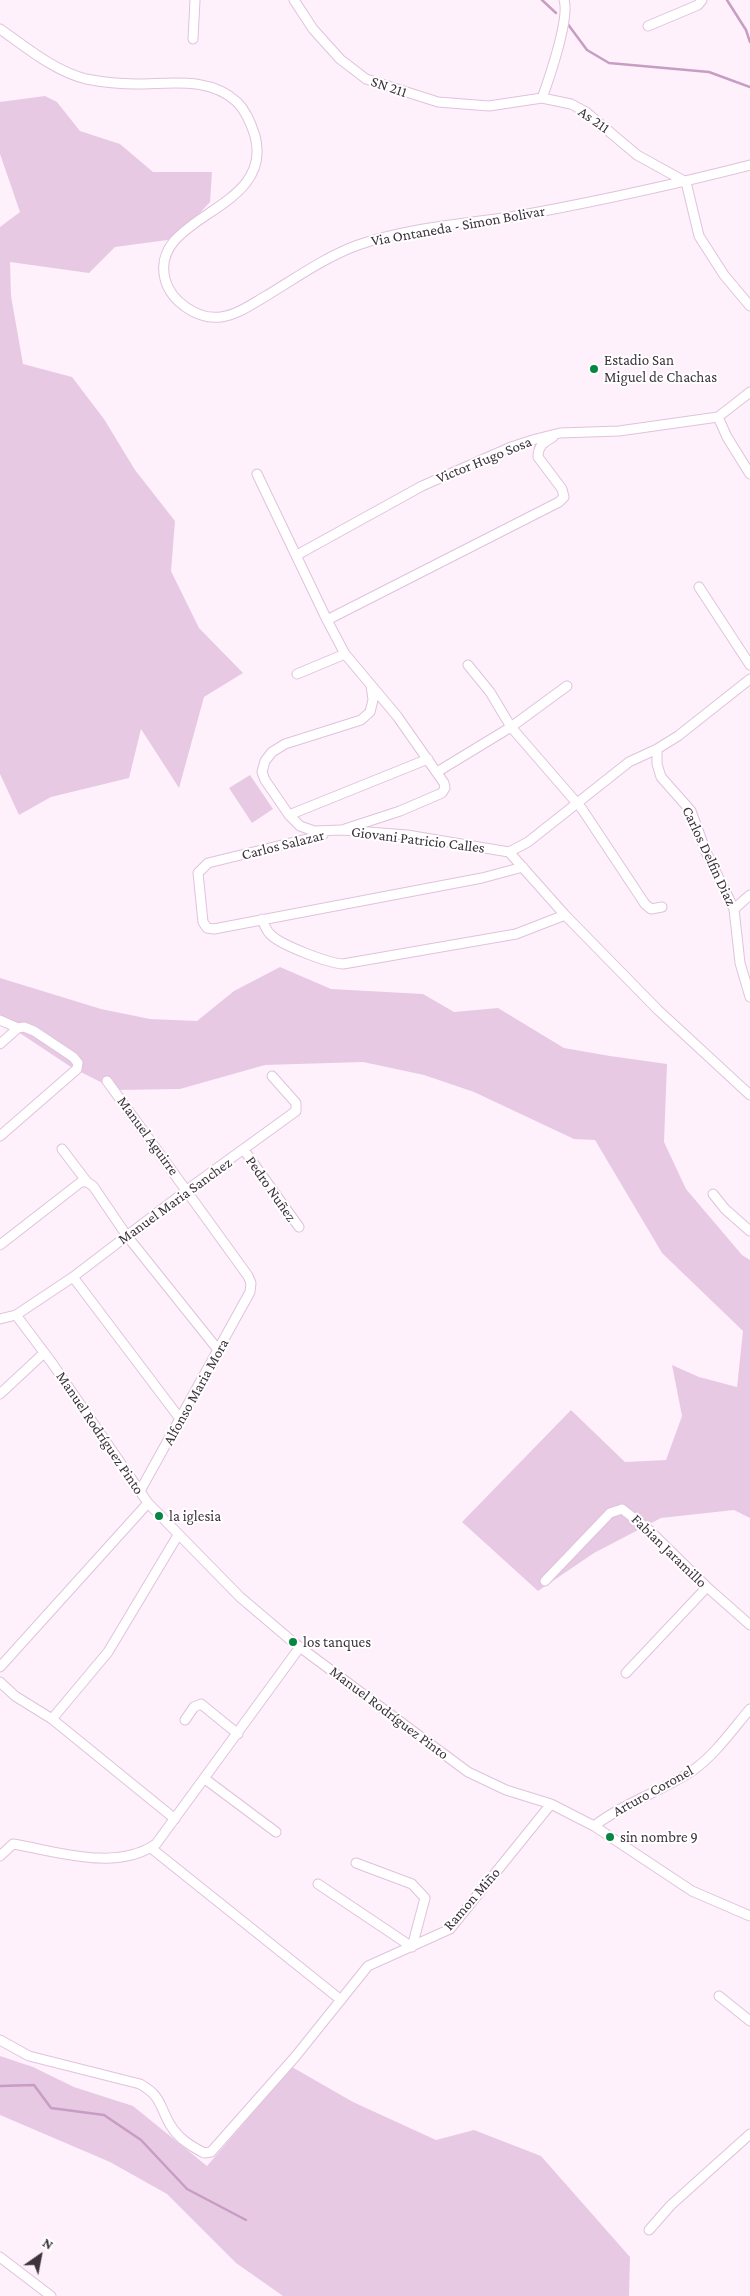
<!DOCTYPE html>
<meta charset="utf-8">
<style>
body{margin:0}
#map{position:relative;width:750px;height:2296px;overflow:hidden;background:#fef1fc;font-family:"Crimson Pro",serif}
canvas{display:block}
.north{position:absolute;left:15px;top:2231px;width:50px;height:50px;-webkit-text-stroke:4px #fff;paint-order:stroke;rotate:33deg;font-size:14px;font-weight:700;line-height:20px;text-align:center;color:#3e323d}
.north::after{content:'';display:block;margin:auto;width:18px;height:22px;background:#3e323d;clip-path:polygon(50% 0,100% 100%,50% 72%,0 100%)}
</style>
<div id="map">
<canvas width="750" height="2296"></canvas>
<div class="north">N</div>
</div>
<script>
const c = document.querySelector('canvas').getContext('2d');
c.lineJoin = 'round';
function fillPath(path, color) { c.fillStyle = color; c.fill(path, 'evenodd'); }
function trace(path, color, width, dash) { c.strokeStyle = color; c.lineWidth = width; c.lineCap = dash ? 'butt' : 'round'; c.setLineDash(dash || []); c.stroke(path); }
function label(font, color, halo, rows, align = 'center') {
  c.font = font + ' "Crimson Pro",serif'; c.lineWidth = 4; c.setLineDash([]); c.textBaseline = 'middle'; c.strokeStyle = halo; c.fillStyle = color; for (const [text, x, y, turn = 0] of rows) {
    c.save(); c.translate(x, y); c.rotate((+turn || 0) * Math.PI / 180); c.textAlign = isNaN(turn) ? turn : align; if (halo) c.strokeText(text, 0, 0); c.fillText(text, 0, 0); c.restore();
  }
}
fillPath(new Path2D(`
 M45,96L57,102L80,131L120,144L153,172H212L210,202L175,239L115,247L89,273L10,262L11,296L23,364L72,377L104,419L135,470L175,521L171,571L199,628L243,673L204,697L179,788L141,729L129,778L51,797L19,815L0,774V227L20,212L0,154V102Z
 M250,775L273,809L252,823L229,788Z
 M280,967L331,989L423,994L454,1012L498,1008L564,1048L610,1056L667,1064L664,1142L686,1189L742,1255L750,1260V1518L734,1510L661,1518L594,1553L538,1591L462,1522L571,1410L625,1462L666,1460L682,1416L672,1365L699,1377L737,1387L743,1331L662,1253L595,1140L574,1139L474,1092L424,1075L363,1062L265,1065L180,1089L116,1090L71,1067L0,1020V978L101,1009L150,1019L197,1021L234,991Z
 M0,2056L33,2067L74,2087L133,2106L207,2166L292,2067L353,2102L436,2140L474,2130L541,2156L630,2257L629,2296H283L236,2263L167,2194L110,2162L0,2115Z`), '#e8c9e4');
trace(new Path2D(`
 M542,0L556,13
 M727,0L746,30L750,42
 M567,23L587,50L609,63L709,72L750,87
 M0,2086L34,2085L51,2108L104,2115L141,2140L187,2189L246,2220`), '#c79dc3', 2.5);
const minor = new Path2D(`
 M294,0L313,29L340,59L366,79L438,102L489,106L542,98L571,104L586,112L637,155L686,182L699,236L724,275L750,306
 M648,26L698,5L702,0
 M0,29C26,47 54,71 86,79C102,82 120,84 136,84C170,84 209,76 237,102C246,111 251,123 255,136C275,212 149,214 165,279C171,302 198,320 221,317C237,315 252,304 266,296C296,278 325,257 358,245C412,226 472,224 528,214C602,200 676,184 750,165
 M193,39L195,0
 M542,98C549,79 570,18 564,0
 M750,392L718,417L727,437L750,474
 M257,474L327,620L345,654L371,685L373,700L370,712L361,720L285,744L272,752L265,761L262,772L265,780L289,815L300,826L314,831L342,830L407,835L509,852L565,915L658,1010L750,1095
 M297,555L422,486L511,447L536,439L560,433L619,431L718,417
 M699,587L750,665
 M327,620L559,502L564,497L562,489L538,457C538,446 544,442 553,437
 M468,665L490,692L511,727L582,809L645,904L651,909L662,907
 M297,674L345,654
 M657,749V764L661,777L691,811L706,852L734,909L740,963L750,997
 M437,772L511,727L567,686
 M289,815L428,759
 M345,829L400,811L442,793L445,788L444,783L397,716L371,685
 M323,835L208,863L198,873L203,922L207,928L214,929L482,878L523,867
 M509,852L528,842L629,762L657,749L678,736L750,679
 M734,909L750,895
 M262,919C264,924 266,930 270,934C280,945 328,963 343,964L516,934L565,915
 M0,1020L18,1028L24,1027L34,1031L73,1057L78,1063L77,1069L0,1136
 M0,1044L18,1028
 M107,1081L248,1276L251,1283L250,1292L140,1491
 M62,1149L87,1182
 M244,1150L299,1227
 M713,1194L725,1209L750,1231
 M0,1245L81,1182H87L93,1186L127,1236L219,1351
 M73,1277L181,1420
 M16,1315L73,1277L187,1190L296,1111V1103L272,1076
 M0,1319L16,1315L52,1363L148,1503L240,1597L293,1642L468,1772L506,1790L551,1804L594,1826L692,1891L750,1916
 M0,1394L44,1353
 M545,1581L610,1513L622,1509L648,1529L707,1587L750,1625
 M0,1667L148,1503
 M626,1673L707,1587
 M0,1682L15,1696L52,1719L175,1819
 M52,1719L108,1652L178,1535
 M185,1720L194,1707L201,1704L238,1734
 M205,1779L276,1832
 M594,1826C624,1803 660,1792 692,1771C715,1755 732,1730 750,1709
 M151,1848L341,2000
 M0,1856L13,1844C56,1851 116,1872 156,1844L300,1647
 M318,1884L412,1947L425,1898L412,1884L356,1863
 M719,1996L750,2021
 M0,2040L29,2056L140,2084C163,2097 159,2107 171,2126C179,2139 191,2146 204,2153L211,2152L295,2057L368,1966L450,1929L551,1804
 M649,2230L671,2205L750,2134
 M0,2257L51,2296`);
trace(minor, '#e0c2dd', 11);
trace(minor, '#fff', 9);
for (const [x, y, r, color] of [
 [594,369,5,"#048742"],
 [159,1516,5,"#048742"],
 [293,1642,5,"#048742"],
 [610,1837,5,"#048742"]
]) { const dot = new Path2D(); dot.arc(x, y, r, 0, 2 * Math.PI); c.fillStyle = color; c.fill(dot); trace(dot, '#fff', 2); }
label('15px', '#3e323d', '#fff', [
 ["SN 211",389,87,19],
 ["As 211",594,120,35],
 ["Via Ontaneda - Simon Bolivar",458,226,-10],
 ["Victor Hugo Sosa",484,460,-22],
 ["Giovani Patricio Calles",418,840,7],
 ["Carlos Salazar",283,845,-14],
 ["Carlos Delfin Diaz",709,856,65],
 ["Manuel Aguirre",148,1136,54],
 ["Pedro Nuñez",271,1189,55],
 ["Manuel Maria Sanchez",175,1201,-36],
 ["Alfonso Maria Mora",196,1392,-61],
 ["Manuel Rodríguez Pinto",100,1433,56],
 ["Fabian Jaramillo",669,1551,44],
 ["Manuel Rodríguez Pinto",389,1713,37],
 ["Arturo Coronel",653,1791,-29],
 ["Ramon Miño",472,1899,-49]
]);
label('15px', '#3e323d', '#fff', [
 ["Estadio San",604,360],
 ["Miguel de Chachas",604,377],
 ["la iglesia",169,1516],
 ["los tanques",303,1642],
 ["sin nombre 9",620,1837]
], 'left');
</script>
